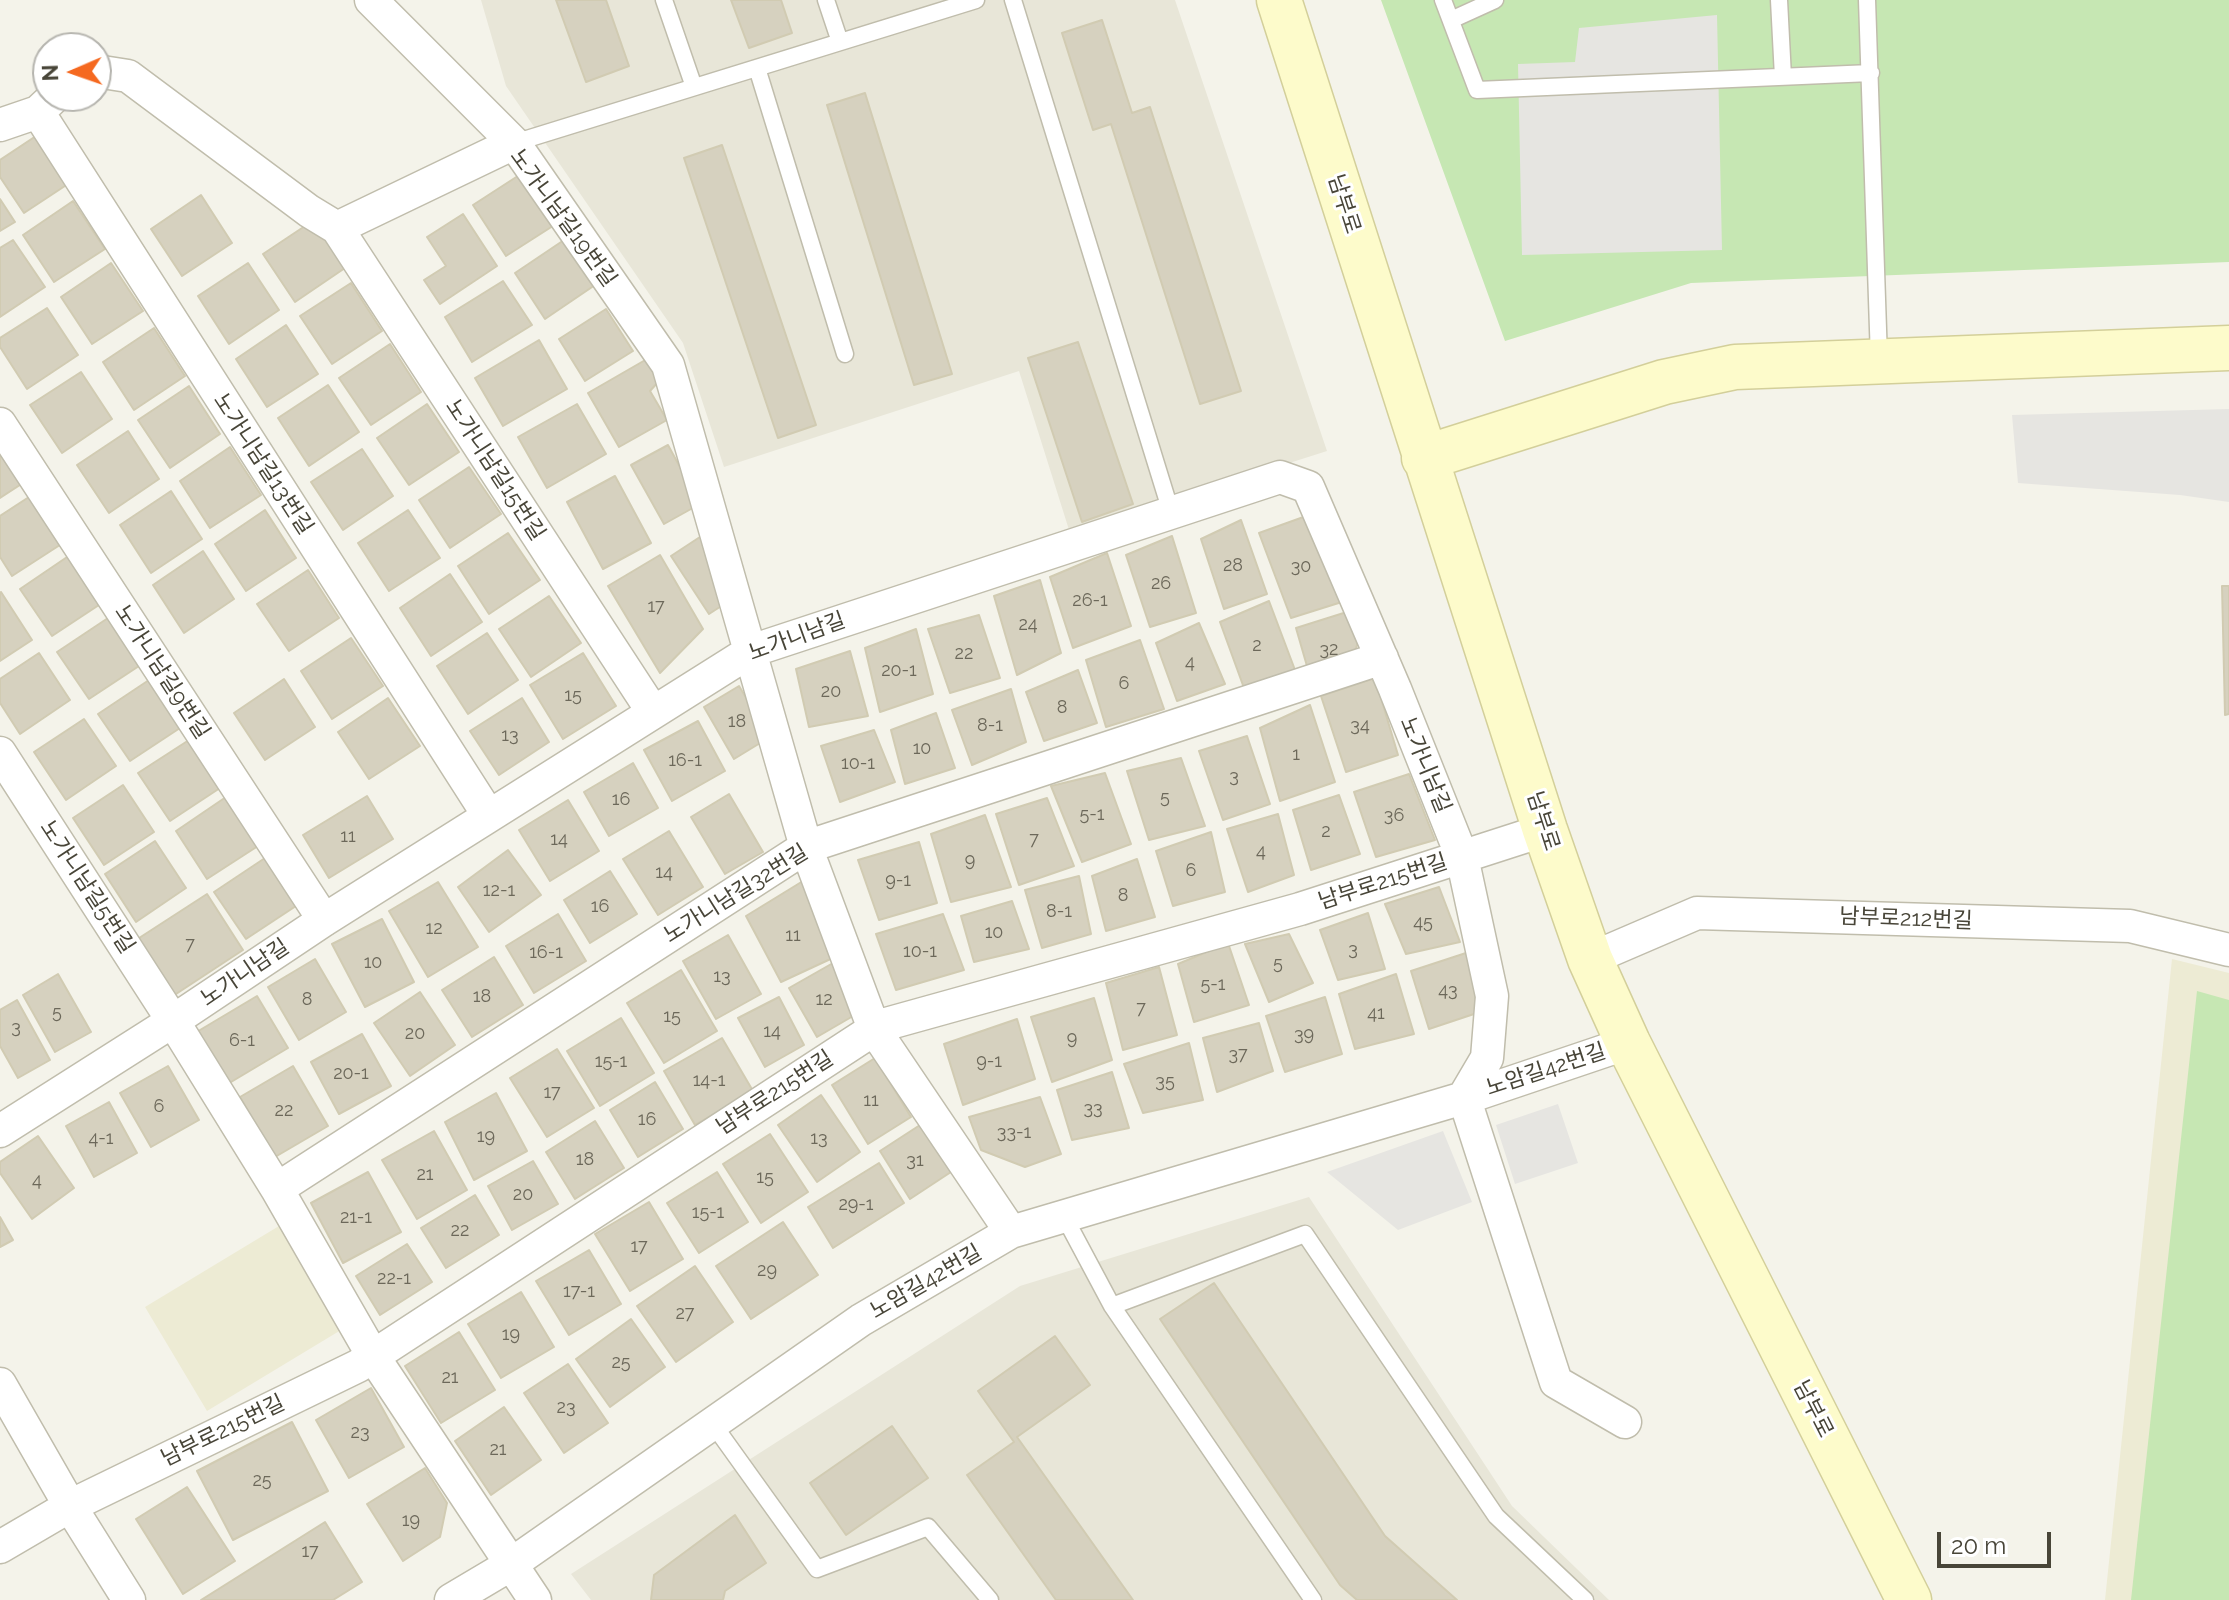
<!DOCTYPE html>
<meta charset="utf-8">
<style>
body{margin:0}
#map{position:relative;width:2229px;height:1600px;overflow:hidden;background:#f4f3ea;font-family:Raleway,sans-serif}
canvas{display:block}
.north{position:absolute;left:32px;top:32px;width:80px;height:80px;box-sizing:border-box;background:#fff;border:2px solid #b6b5af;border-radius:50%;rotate:268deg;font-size:22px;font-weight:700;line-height:32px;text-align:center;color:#484538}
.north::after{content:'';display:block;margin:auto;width:28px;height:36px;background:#f56920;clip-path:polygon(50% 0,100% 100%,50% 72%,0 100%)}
.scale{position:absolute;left:1937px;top:1532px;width:114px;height:36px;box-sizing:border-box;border:4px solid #484538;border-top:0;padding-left:10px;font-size:24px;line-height:28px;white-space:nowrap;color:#484538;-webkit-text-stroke:6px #fff;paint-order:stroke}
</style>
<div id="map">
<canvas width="2229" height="1600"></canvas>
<div class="north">N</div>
<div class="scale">20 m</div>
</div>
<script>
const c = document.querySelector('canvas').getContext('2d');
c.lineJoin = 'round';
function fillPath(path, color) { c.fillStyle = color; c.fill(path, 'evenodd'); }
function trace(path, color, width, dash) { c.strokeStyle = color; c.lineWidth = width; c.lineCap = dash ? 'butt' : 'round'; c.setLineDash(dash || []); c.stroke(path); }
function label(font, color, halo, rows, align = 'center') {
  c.font = font + ' Raleway,"Noto Sans KR",sans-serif'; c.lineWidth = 6; c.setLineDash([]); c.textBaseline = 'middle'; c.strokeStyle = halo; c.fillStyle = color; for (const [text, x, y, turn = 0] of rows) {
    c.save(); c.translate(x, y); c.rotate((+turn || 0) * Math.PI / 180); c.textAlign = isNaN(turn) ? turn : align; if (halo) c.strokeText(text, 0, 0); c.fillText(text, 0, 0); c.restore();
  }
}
fillPath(new Path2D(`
 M481,0H1175L1327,451L1070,533L1019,371L724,467L683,343L506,86Z
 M1309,1197L1512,1506L1609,1600H591L571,1574L1020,1286Z`), '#e8e6d8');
fillPath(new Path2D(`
 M2172,959L2229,973V1600H2105Z
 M279,1226L341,1330L207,1411L145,1307Z`), '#edebd4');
fillPath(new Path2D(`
 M1381,0H2229V262L1691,283L1505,341Z
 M2197,991L2229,1000V1600H2131Z`), '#c6e7b3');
fillPath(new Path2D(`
 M1717,15L1722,250L1522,255L1518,64L1575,62L1579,28Z
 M2229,409V502L2180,495L2018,483L2012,415Z
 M1558,1104L1578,1163L1515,1184L1496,1125Z
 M1443,1131L1472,1202L1398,1230L1327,1172Z`), '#e6e5e1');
const building = new Path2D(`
 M556,0H606L629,66L586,82Z
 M731,0H781L792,33L749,48Z
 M1102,20L1132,113L1150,107L1241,391L1200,404L1111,124L1093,130L1062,33Z
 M865,93L952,374L914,385L827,105Z
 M42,132L74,180L24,213L0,177V160Z
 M722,145L816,425L778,438L684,158Z
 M524,172L556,224L506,256L473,205Z
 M201,195L232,243L182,276L151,229Z
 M0,199L15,222L0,231Z
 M73,201L105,249L54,282L23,235Z
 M463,214L497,266L440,304L424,280L446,266L427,237Z
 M314,220L345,268L295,302L263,254Z
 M567,238L598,283L545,319L515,273Z
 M13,240L45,287L0,317V248Z
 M111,263L143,311L92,344L61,297Z
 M248,263L279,310L229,344L198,296Z
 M503,281L532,325L472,362L445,317Z
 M351,283L382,331L332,364L300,316Z
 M47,308L78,355L27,389L0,347V338Z
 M606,309L633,351L585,381L559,339Z
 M286,325L318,374L267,407L236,359Z
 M154,328L185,376L134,410L103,362Z
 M539,340L567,389L503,426L475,378Z
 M1078,342L1133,504L1082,522L1028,358Z
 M390,344L421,392L371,425L339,378Z
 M647,359L659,381L650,391L667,420L619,447L588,393Z
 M81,372L112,419L62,453L30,405Z
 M328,385L359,432L309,466L278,418Z
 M189,386L220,434L170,468L138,420Z
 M427,404L459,452L409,485L377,438Z
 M577,404L606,454L547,488L518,437Z
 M128,431L159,479L109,513L77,465Z
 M668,445L700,504L664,524L631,465Z
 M230,447L261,495L210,528L180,481Z
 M0,448L23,483L0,498Z
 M362,449L393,496L343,530L311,482Z
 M469,467L501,514L450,548L419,500Z
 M615,476L651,543L603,569L567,502Z
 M171,491L202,539L151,573L120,525Z
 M32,495L63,543L12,576L0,557V516Z
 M265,510L296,558L246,591L215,544Z
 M408,510L440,558L389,591L358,543Z
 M1309,515L1345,601L1291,618L1259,533Z
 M1241,520L1267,594L1224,609L1201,539Z
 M508,533L540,580L489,614L458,566Z
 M706,533L726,603L709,614L671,556Z
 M1172,536L1196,613L1150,627L1126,555Z
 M203,551L234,599L184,633L153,585Z
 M1107,553L1131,626L1073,648L1050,577Z
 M70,555L102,603L52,636L20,589Z
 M660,555L703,629L660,673L608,586Z
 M308,570L339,618L289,651L257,604Z
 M450,574L482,622L431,656L400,608Z
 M1040,580L1061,653L1017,675L994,596Z
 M2222,586H2229V714L2225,715Z
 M1,592L32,640L0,661V593Z
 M549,596L581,643L531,677L499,629Z
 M1269,601L1295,670L1244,688L1220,622Z
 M1350,611L1359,639L1352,660L1309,673L1296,628Z
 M979,615L1000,678L950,693L928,629Z
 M108,618L139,666L89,699L57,652Z
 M1199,623L1225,684L1177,701L1156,643Z
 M916,629L933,694L880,712L865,648Z
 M487,633L518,680L468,714L437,666Z
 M351,638L383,686L332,719L301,671Z
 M1140,640L1164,709L1106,727L1086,660Z
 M850,651L868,716L809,727L796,669Z
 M39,653L70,700L20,734L0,703V679Z
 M583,653L616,706L563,739L530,685Z
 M1078,670L1097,723L1044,741L1026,692Z
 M1375,678L1398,755L1346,772L1321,696Z
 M284,679L315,727L265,760L234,713Z
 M149,680L180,728L130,761L98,714Z
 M739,686L770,737L734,759L704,707Z
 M1011,689L1026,742L972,765L952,710Z
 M388,698L420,746L369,779L338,732Z
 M522,698L549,742L499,775L470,731Z
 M1310,705L1335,782L1280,801L1260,728Z
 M936,713L955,768L905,784L891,730Z
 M84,719L116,766L66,800L34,752Z
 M698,721L725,771L672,801L644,750Z
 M874,730L895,782L840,802L821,746Z
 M1247,736L1270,804L1223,820L1199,751Z
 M189,740L220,788L170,821L138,773Z
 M1181,758L1205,826L1149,840L1127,771Z
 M633,763L658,808L609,836L584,792Z
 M1105,773L1131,844L1082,862L1051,786Z
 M1409,774L1435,840L1376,857L1354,792Z
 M123,785L154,832L104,865L73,818Z
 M729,794L763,852L725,874L691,817Z
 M1339,795L1360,854L1311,870L1293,810Z
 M367,796L393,839L329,878L303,835Z
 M226,797L258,846L207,879L176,831Z
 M1047,798L1074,866L1019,885L996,814Z
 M568,800L599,851L550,881L519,830Z
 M1278,814L1294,875L1248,892L1227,829Z
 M985,815L1011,887L951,902L931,834Z
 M669,831L703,887L658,915L623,859Z
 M1211,832L1225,892L1173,906L1156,851Z
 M155,841L186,888L136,922L105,874Z
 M919,842L937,903L879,920L858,860Z
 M508,850L541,895L489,932L458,887Z
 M265,858L296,906L246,939L214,892Z
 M1137,859L1155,917L1106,931L1092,876Z
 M610,871L637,914L590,943L564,900Z
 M1079,876L1091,934L1042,948L1025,890Z
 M803,881L837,956L781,982L746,916Z
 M438,882L478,947L428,977L389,911Z
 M1439,887L1460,942L1406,954L1385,904Z
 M207,894L243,950L173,996L136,940Z
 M1012,901L1029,949L974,962L961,916Z
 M1368,913L1385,969L1338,980L1320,930Z
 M558,914L586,961L534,993L506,946Z
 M943,914L964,970L896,990L876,934Z
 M382,919L414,982L365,1007L332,944Z
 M1289,934L1313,983L1269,1002L1245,944Z
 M728,935L761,994L716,1019L683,961Z
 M1228,943L1249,1005L1194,1022L1178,964Z
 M1469,952L1483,1011L1429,1029L1411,971Z
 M494,957L523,1005L472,1037L442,990Z
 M315,959L346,1012L299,1040L268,987Z
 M833,963L860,1012L817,1037L789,988Z
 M1159,967L1177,1035L1123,1050L1106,983Z
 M681,970L717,1031L664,1063L627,1003Z
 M58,974L91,1032L55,1052L23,995Z
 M1396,974L1414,1034L1355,1049L1339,994Z
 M420,992L455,1045L410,1076L374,1023Z
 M257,996L288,1048L226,1085L195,1033Z
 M779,997L804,1045L765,1067L738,1018Z
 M1325,997L1342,1054L1285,1072L1266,1016Z
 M1094,998L1112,1060L1052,1082L1031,1017Z
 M17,1000L50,1060L18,1078L0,1046V1010Z
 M621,1018L654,1073L600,1106L567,1051Z
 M1017,1019L1035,1079L963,1105L944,1044Z
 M1259,1023L1273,1071L1217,1092L1203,1038Z
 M362,1034L391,1086L339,1114L311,1062Z
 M722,1038L753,1091L695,1125L664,1071Z
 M1189,1043L1203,1100L1143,1113L1124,1064Z
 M557,1049L594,1108L547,1137L510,1078Z
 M875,1058L911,1117L868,1144L832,1085Z
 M168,1066L199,1120L151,1147L120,1093Z
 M293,1066L328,1126L275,1157L240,1097Z
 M1112,1072L1129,1128L1072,1140L1057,1090Z
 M655,1082L683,1129L638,1157L610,1110Z
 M496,1093L527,1151L474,1180L445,1122Z
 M821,1095L860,1152L817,1182L778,1125Z
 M1040,1097L1061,1154L1025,1167L981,1150L969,1117Z
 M109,1102L137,1153L94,1177L66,1126Z
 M595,1121L624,1168L575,1199L546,1152Z
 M920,1125L951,1172L910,1199L880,1151Z
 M434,1131L467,1190L417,1219L382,1160Z
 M770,1134L808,1192L761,1223L723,1164Z
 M38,1136L74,1188L32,1219L0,1173V1162Z
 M533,1161L558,1204L512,1230L488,1186Z
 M879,1163L904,1203L833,1248L808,1207Z
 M368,1172L401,1232L343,1263L311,1203Z
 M717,1172L748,1222L699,1253L667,1203Z
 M475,1195L499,1235L446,1268L421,1228Z
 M649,1202L683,1259L630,1291L595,1234Z
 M0,1217L13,1240L0,1247Z
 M783,1222L818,1275L751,1319L716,1266Z
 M407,1244L432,1282L380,1315L356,1276Z
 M589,1250L621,1304L569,1335L536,1281Z
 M695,1266L733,1322L676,1362L637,1306Z
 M1214,1283L1385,1536L1457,1600H1357L1340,1585L1160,1319Z
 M521,1292L554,1347L501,1378L468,1324Z
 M631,1319L665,1367L610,1407L576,1359Z
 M459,1332L495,1390L441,1423L405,1366Z
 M1055,1336L1090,1385L1017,1437L1133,1600H1056L967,1475L1014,1442L978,1391Z
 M568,1364L608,1423L564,1453L524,1393Z
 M371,1388L404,1447L349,1478L316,1420Z
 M504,1407L541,1460L491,1495L455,1441Z
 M292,1422L328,1491L233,1540L197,1471Z
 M892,1426L928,1478L846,1535L810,1483Z
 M425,1468L447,1503L440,1537L403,1561L367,1504Z
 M187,1487L235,1561L183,1594L136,1519Z
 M735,1515L766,1563L725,1591L723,1600H651L654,1575Z
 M325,1522L362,1582L333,1600H201Z`);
fillPath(building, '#d6d1bf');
trace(building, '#d1cbb2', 2);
const lane = new Path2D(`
 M664,0L694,87
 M826,0L840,42
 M1013,0L1171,512
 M1443,0L1477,90L1871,73
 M1779,0L1783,77
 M1867,0L1879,359
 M1451,20L1495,0
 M757,68L845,354
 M514,143L976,0
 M1065,1218L1112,1306L1313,1600
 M1112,1306L1305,1234L1496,1516L1585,1600
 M713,1424L817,1569L928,1527L990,1600`);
const street = new Path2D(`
 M371,0L514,143
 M96,71L128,76L309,211L337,228L514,143L668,365L806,847L874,1029L1011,1232
 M38,112L489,816
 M0,125L38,112L55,96
 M337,228L653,712
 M0,424L324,920
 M0,753L173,1021L277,1189L373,1356L535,1600
 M1590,959L1697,913L2130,926L2229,950
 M0,1131L173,1021L324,920L751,651L1280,477L1308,487L1395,689L1462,857L1492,996L1487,1058L1464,1097L1556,1382L1625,1422
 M277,1189L806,847L1382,658
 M0,1384L70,1506L0,1547
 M129,1600L70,1506L358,1366L879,1026L1300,909L1545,830
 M451,1600L510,1565L861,1320L1011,1232L1477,1094L1628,1043`);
const secondary = new Path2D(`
 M1279,0L1545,830L1590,959L1628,1043L1909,1600
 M1424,458L1664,382L1735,367L2229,348`);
trace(lane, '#c0bdac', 19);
trace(street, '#c0bdac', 35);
trace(secondary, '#d3cf9a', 47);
trace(lane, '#fff', 16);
trace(street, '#fff', 32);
trace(secondary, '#fdfbcb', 44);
label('18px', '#6c685a', null, [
 ["28",1233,566],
 ["30",1301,567],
 ["26",1161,584],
 ["26-1",1090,601],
 ["17",656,607],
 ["24",1028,625],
 ["2",1257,646],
 ["32",1329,650],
 ["22",964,654],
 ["4",1190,663],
 ["20-1",899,671],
 ["6",1124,684],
 ["20",831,692],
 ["15",573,696],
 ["8",1062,708],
 ["18",737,722],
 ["8-1",990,726],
 ["34",1360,726],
 ["13",510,736],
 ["10",922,749],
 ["1",1296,755],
 ["16-1",685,761],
 ["10-1",858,764],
 ["3",1234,777],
 ["5",1165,798],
 ["16",621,800],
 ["5-1",1092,815],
 ["36",1394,816],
 ["2",1326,832],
 ["11",348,837],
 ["14",559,840],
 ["7",1034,840],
 ["4",1261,852],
 ["9",970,861],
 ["6",1191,871],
 ["14",664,873],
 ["9-1",898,881],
 ["12-1",499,891],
 ["8",1123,896],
 ["16",600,907],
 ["8-1",1059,912],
 ["45",1423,923],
 ["12",434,929],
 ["10",994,933],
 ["11",793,936],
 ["7",190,945],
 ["3",1353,950],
 ["10-1",920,952],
 ["16-1",546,953],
 ["10",373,963],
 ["5",1278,964],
 ["13",722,977],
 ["5-1",1213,985],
 ["43",1448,991],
 ["18",482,997],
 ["8",307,1000],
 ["12",824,1000],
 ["7",1141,1009],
 ["5",57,1013],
 ["41",1376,1014],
 ["15",672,1017],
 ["3",16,1028],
 ["14",772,1032],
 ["20",415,1034],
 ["39",1304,1035],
 ["9",1072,1039],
 ["6-1",242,1041],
 ["37",1238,1055],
 ["15-1",611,1062],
 ["9-1",989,1062],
 ["20-1",351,1074],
 ["14-1",709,1081],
 ["35",1165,1082],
 ["17",552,1093],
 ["11",871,1101],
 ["6",159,1107],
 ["33",1093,1109],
 ["22",284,1111],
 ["16",647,1120],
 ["33-1",1014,1133],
 ["19",486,1137],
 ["4-1",101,1139],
 ["13",819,1139],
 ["18",585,1160],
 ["31",915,1161],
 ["21",425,1175],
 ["15",765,1178],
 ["4",37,1181],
 ["20",523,1195],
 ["29-1",856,1205],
 ["15-1",708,1213],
 ["21-1",356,1218],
 ["22",460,1231],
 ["17",639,1247],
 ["29",767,1271],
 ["22-1",394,1279],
 ["17-1",579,1292],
 ["27",685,1314],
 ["19",511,1335],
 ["25",621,1363],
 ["21",450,1378],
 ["23",566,1408],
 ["23",360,1433],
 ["21",498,1450],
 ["25",262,1481],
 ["19",411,1521],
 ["17",310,1552]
]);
label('22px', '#484538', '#fff', [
 ["남부로",1344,204,72],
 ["노가니남길19번길",563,218,54],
 ["노가니남길13번길",263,464,57],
 ["노가니남길15번길",495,470,57],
 ["노가니남길",797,637,-20],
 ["노가니남길9번길",162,672,57],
 ["노가니남길",1425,765,68],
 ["남부로",1543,821,72],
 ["남부로215번길",1383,882,-18],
 ["노가니남길5번길",87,887,57],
 ["노가니남길32번길",736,894,-32],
 ["남부로212번길",1906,919,2],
 ["노가니남길",245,973,-34],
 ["노암길42번길",1546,1070,-18],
 ["남부로215번길",775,1093,-33],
 ["노암길42번길",926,1282,-30],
 ["남부로",1813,1409,63],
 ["남부로215번길",223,1431,-26]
]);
</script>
